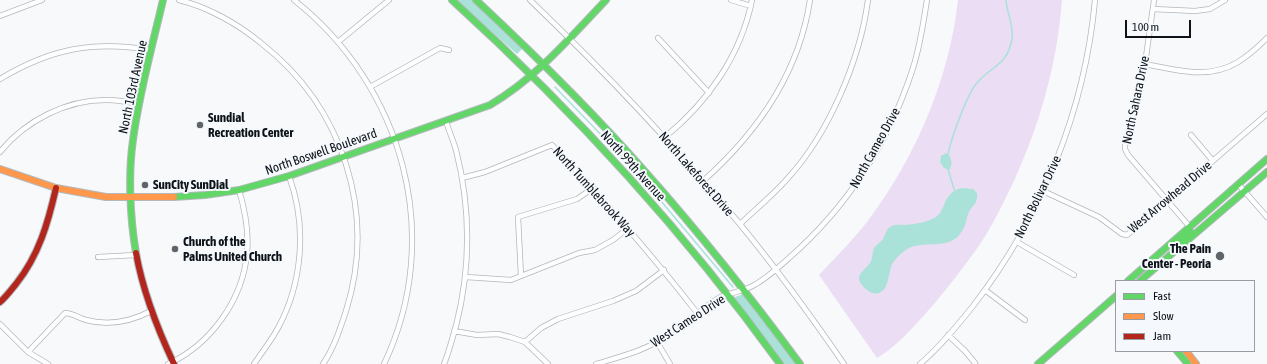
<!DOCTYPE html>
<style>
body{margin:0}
#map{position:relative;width:1267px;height:364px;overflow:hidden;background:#f7f9fb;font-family:"Asap Condensed",sans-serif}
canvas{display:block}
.legend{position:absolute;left:1115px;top:280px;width:140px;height:72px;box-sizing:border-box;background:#f5f9fd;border:1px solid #989da2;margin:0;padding:5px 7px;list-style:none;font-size:12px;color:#0d1319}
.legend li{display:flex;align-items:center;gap:8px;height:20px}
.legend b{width:20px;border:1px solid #989da2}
.scale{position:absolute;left:1125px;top:20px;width:66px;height:18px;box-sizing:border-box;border:2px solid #0d1319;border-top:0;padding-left:5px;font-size:12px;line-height:14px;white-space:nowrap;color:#0d1319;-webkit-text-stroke:3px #f5f9fd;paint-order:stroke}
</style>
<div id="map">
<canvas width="1267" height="364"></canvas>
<ul class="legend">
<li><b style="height:5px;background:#63d668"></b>Fast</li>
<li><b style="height:5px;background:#ff974d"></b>Slow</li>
<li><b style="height:5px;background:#b3261e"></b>Jam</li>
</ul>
<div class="scale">100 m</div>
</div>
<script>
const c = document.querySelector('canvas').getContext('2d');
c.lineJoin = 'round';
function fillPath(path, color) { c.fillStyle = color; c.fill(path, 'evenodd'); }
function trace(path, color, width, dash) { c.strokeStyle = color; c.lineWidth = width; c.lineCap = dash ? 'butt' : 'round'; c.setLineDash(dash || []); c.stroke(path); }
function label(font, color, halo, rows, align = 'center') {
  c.font = font + ' "Asap Condensed",sans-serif'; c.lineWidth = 4; c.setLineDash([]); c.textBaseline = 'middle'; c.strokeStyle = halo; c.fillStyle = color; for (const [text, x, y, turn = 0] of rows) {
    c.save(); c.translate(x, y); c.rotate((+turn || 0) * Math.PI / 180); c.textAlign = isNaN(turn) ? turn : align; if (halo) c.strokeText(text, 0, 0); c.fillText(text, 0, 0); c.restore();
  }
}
fillPath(new Path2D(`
 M958,0H1062C1057,65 1040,124 1013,183C1002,205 992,227 978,247C964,267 949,286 934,304C917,323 899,345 877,358L819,275C836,257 855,238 870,218C917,154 949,79 958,0Z`), '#ebddf3');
fillPath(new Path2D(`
 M456,0H472L523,48L517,54Z
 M946,153C952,156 953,166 949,170L944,168L940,162L941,156Z
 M962,188L973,189L977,193C978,206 972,204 968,214C966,220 966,225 962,231C950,252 924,239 907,249C901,253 896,258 892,264C888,274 889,297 872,293C867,291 858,283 859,277C860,272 867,268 870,263C873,258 872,253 874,248C877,244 882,242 884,237C886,233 886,230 890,227C894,224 900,225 905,225C914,224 925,223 934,218C947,212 941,193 962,188Z
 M743,294L745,295L796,364H782L736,301L735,297Z`), '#aae2d9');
trace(new Path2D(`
 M555,87L635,170L733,287
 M948,155C950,141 967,95 976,84C990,66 1007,67 1012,39C1014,25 1007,14 1006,0
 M948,169L953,186L955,191`), '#aae2d9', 1.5);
const street = new Path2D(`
 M179,0C208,7 238,24 261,43C343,107 377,212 346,311C340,329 334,348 323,364
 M294,0C403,86 445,236 384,364
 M530,0C604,71 674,145 739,223C776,268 811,316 844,364
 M731,0L751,6
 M1154,0L1145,64L1125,144V149L1128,155L1189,226
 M1153,9L1195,11L1210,9L1225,0
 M0,16L42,0
 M658,38L709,93
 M338,42L389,0
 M1145,64C1176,70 1209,80 1238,62C1249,55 1258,47 1267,38
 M0,79C50,49 93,40 151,50
 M370,87L440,48L449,50
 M1191,135L1213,161
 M665,137C708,102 741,55 752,0
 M0,152C25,121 67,99 108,100C118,100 128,102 138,104
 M462,178L485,172L552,145C603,199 652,255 698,314
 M703,181C757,133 799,73 810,0
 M1238,184L1267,217
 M1043,191L1099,217L1122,234L1127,235L1267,114
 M740,224C756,209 773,195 788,178C829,133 860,60 868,0
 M1017,242L1074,275
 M98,257L136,255
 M521,276L518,217L577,199L593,188
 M466,277L511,280L579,253L595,250L613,240L627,229
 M985,290L1025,320
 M0,324L28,352L48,364
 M454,331L477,335L498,334L510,337L525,342L548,364
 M948,335L965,351L975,363
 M525,342L541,328L558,319L613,301L636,291L664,270
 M657,342L670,364
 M28,352L65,313C72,313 79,318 86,320C109,326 130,322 151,311
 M168,364C210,345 243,300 247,253C249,232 245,210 239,190
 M254,364C262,352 271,341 278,328C303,282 307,225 289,176
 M444,364C449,352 452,339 456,326C471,267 471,209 456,150C453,140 449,131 446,121
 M596,364C622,356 645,351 668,335C685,325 700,310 717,299C729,292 744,292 756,284C768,277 779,267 789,258C847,207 888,144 912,71C920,48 923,24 927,0
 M920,364C940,347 957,326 973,306C1041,218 1085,111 1095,0`);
const fast = new Path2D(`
 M452,0C573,110 684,231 780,364
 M476,0C536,56 594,113 648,175C702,236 752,299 800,364
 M174,197L205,195L239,190L289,176L490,105C536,78 570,38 606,0
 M1175,248L1190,231
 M136,253C130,218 128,174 133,140C139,93 152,47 163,0
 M1128,281L1267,159
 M1140,281L1267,172
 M1177,351L1188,364
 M1038,364L1116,296`);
const slow = new Path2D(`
 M0,169L56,188L106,197H174
 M1186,351L1196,364`);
const jam = new Path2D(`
 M136,253C143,292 157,328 174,364
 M0,302C6,297 11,290 16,284C39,255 48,223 56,188`);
trace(street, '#b3b8bc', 6);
trace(fast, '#b3b8bc', 8);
trace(slow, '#b3b8bc', 8);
trace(jam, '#b3b8bc', 8);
trace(street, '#fefefe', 4.5);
trace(fast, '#63d668', 6);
trace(slow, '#ff974d', 6);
trace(jam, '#b3261e', 6);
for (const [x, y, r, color] of [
 [200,125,4,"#5f6468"],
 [145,185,4,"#5f6468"],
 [175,249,4,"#5f6468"],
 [1220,256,5,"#5f6468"]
]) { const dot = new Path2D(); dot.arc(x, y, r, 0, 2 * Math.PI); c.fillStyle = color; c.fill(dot); trace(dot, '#f5f9fd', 1.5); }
label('13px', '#0d1319', '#f5f9fd', [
 ["North 103rd Avenue",133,87,-78],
 ["North Sahara Drive",1136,100,-78],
 ["North Cameo Drive",875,148,-61],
 ["North Boswell Boulevard",321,152,-19],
 ["North 99th Avenue",633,166,48],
 ["North Lakeforest Drive",696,174,49],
 ["North Tumblebrook Way",594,192,48],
 ["North Bolivar Drive",1038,197,-64],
 ["West Arrowhead Drive",1170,197,-40],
 ["West Cameo Drive",688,321,-33]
]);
label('bold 13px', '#0d1319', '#f5f9fd', [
 ["Sundial",208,118],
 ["Recreation Center",208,133],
 ["SunCity SunDial",153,185],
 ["Church of the",183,242],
 ["Palms United Church",183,257],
 ["The Pain",1211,249,"right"],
 ["Center - Peoria",1211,264,"right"]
], 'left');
</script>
